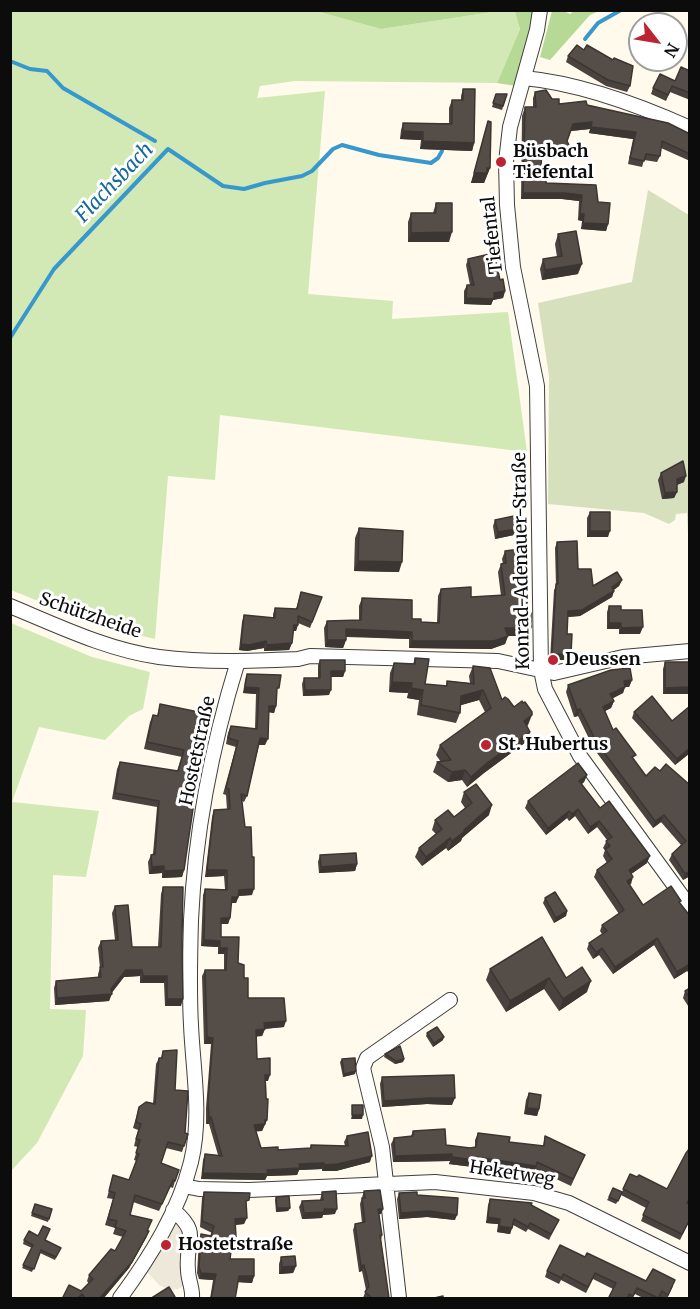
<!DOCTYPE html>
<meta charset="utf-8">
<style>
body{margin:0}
#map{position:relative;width:700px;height:1309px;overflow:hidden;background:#fffaeb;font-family:Merriweather,serif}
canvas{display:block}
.frame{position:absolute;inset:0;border:12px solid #0c0c0c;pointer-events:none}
.north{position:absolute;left:628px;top:12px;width:60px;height:60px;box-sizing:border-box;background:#fff;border:2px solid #9e9e9e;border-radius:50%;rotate:121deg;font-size:16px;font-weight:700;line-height:24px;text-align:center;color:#0c0c0c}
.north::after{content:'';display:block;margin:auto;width:21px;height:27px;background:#bc2432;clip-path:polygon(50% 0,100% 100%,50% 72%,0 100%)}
</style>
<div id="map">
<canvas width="700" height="1309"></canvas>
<div class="frame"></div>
<div class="north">N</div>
</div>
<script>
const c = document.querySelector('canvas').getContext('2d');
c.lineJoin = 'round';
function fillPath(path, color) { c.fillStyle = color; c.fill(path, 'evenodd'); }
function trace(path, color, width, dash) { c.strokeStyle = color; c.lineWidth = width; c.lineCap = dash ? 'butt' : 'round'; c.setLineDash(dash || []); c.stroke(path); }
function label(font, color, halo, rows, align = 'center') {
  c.font = font + ' Merriweather,serif'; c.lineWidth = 6; c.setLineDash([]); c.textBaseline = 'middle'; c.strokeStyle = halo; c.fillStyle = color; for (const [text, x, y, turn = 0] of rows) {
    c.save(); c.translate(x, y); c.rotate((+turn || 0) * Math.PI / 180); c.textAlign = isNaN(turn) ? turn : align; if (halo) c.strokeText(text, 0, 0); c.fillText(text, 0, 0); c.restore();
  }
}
fillPath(new Path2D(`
 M10,11H316L381,29L499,11L515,12L520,29L497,83L295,81L260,86L257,98L325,91L308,294L393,301L392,319L508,312L527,452L220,415L215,480L168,476L155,639L94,624L11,590Z
 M11,623L92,657L150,672L143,709L129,716L105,740L39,727L12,802L99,811L86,877L53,875L50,1009L86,1010L83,1056L37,1143L11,1171Z`), '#d2e9b5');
fillPath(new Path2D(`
 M316,11H499L381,29Z
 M505,11H534L516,86L497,83L520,29L515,12Z
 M552,11H564L570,14L574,11H599L590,15L550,60L540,57Z`), '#b6d995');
fillPath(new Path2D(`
 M648,190L689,215V555L687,513L676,514L675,520L669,524L644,513L548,504L549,376L538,303L632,282Z`), '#d6e0bd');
fillPath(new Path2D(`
 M178,1222L185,1228V1285L178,1289L169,1290L159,1285L146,1271L172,1224Z`), '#eee8db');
trace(new Path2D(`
 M585,39L598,23L621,10
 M10,61L30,69L47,71L63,88L155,141
 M10,338L54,269L168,149L223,186L244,189L265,183L302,176L312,171L333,149L342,145L379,155L431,163L438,158L442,151`), '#3798cd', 4);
const minor = new Path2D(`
 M540,10L537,30L510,127L506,162L507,205L513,267L537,386L541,670L545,689L580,756L690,907
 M524,78C578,83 641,106 690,128
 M10,606C58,626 108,650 159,657C206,663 252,661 298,659L310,656L498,661L554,673L623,657L690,651
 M184,1186L199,1189L249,1190L435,1182L534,1193L569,1203L690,1263
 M173,1210C202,1234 185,1240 188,1270C188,1280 193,1288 192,1298
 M120,1298C150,1257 179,1211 191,1162C202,1116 193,1071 191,1025C189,991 190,955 191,920C195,832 212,745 238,661
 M399,1298L382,1147L363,1068L367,1058L450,1000`);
trace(minor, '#3f3f3f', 16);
trace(minor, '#fff', 14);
fillPath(new Path2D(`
 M568,56L630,86L627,92L606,86L566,62Z
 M690,71V100L670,92L666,101L651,94L653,88L675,81Z
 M463,89L474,143L472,151L420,149L421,140L400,139L401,130L403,123H449V108L452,100H461V96Z
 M535,92L552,99L559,104L587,105L690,134V161L661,148L660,156L657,162L644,160L642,167L628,164L633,139L589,133L590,129L571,131L567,141L570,147L567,154L560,156L542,153L541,168L546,183L598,202L608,224L606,231L581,229L582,221L578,220L579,201L562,199H521L522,116L525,107H533V98Z
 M496,94H507L502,110L492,107Z
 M488,121L490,168L484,183H471Z
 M436,203L449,242H408V222L411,213H433Z
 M558,234L578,274L542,280L540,269L543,259L557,257L555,244Z
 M468,259L500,280L505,291L503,298L493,300L491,305L464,304V291L467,285H470L466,265Z
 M661,473L684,482L677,485V492L674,498L662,499L658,480Z
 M590,512L608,537H587V518Z
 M495,520L514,535L495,539L493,526Z
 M359,528L399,572L354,571L355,538Z
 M557,542L593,586L622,580L619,586L614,590V591L612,597L580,616L568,617L567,634L571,654L568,660H550L554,590L556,586L555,548Z
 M505,551L531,628L528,636H508L505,644L491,649L409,648V639L346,637V640L343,648L325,647L324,628L327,621L359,620V606L362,598L421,622L437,623L438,596L441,589L471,597L501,596L498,572L501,564H503L502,559Z
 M301,592L322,597L310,628L298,623L296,631H293L292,643L289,650L264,651V648L247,651L239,650L242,622L244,615L273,618V614L275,608L296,609Z
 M609,606L640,634H619V629H607V612Z
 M690,609V631H689V611Z
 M415,658L425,684L446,686L447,681L470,683L469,676L473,666L502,700L528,725L527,726L530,732L526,742L484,773L467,787L462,780L448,782L433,772L437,762H441L436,755L440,745L485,712L479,700L461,705L460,713L456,723L417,715L419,700L407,698L408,693L389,692L390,673L394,663L413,664Z
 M320,660L345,671L343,677H331L329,695L303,696L302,684L304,678H318V665Z
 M665,662H690V694H663V669Z
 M247,674L276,694V706L274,713L269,712L265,745H259L247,796L244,802L242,801L252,895L239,896L236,903H231L230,918L228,924H221V937L238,963L244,978L248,998L284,1027L265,1029L262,1036H256L257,1059L268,1081H266L267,1120L262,1131H256L261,1148L278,1150L310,1148L311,1145L345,1146L344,1142L347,1136L370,1162L336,1171H322V1169L299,1170L297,1175L267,1176L265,1180L201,1179L203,1160L205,1154L218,1155L209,1124H206V1108L211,1044H204L202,976L205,970H224V954H218V947L201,946L203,895L205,889H225L224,876L205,877L212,817L214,810H227L226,795L223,794L236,747L226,744L228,733L231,726L255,729L256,694L243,693L245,680Z
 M632,680L629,687H625L623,693L612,698L614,701L611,708L605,711L613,730L646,776L660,771L690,785V876L683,880L669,860L672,854L681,845L661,822L653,828L594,749L578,716L574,717L566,692L568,685Z
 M160,704L203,743L201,767L198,774L196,773L190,802L184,870L182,877L162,878V873L149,874L148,862L151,855L153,854L157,807L112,799L117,769L120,762L177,771L182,757L144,749L150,722L153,715L157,716Z
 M690,706V753L675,765L632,718L634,712L672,721Z
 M587,775L584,782L582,784L600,808L647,863L631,874V884L629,885L643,905L680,903L690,916V974L687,971L674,979L654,945L613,974L599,955L593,959L587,949L589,943L602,934L600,931L602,925L619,914L594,877L597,870L607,863L603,856L605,850L603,848L607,840L597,827L588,834L575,816L569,821L567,818L546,835L525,808L528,801Z
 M464,792L489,815L462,838L461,841L448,851L446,848L422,866L415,857L419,848L436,834L432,830L435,820L454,817L465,808L461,802Z
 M320,855L357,864L355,871L319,873L318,862Z
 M163,887L182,937L181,1006H165L164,983H140V976L124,977L111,993L109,1001L55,1005L54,988L56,981L98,978V974L100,968L98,948L101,941L115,940L112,913L115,906L132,947H158L161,894Z
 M545,898L567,911L566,916L554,923L543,903Z
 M490,969L566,978L587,992L559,1011L544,989L506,1012L486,980Z
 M690,988V1009L683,998L685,991Z
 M427,1033L443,1040L433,1047L426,1036Z
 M163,1051L175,1090L184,1146L182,1152L166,1148L161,1163L175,1181L173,1188L170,1187L159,1211L133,1202L130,1215L149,1231L146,1238L129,1268L103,1299H62L81,1291L89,1284L87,1281L89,1275L115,1251L123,1237L113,1234L115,1228L105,1225L113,1199L107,1198L113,1175L129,1180L137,1161L134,1160L138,1147L134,1146L138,1130L133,1128L139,1107L153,1104L156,1064L159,1058H161Z
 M385,1054L404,1059L403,1062L395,1064L384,1057Z
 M342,1059L355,1074L343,1077L340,1062Z
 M382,1077L452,1105L427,1104L382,1107L380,1084Z
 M529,1093L539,1109L537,1116L524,1114L526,1100Z
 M413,1131L446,1145L470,1148L475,1147V1140L478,1133L509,1142L543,1146L545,1136L585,1155L571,1186L535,1169L534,1173L474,1164L473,1167L449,1164L450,1161L393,1162L391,1144L394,1138L411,1136Z
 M630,1174L690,1204V1220L680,1240L641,1221L646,1208L621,1195L616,1204L607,1200L609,1197L622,1192Z
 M364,1191L383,1209L381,1214H379L382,1235L381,1240L389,1299L363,1298L366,1290L362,1271L359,1272L353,1230L355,1224L362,1223L360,1204Z
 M204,1192L247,1206L244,1224L235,1225L234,1243H232L230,1259L254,1276L252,1283L238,1282L235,1299H210L213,1280L199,1279L197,1273L199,1240L201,1234L211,1236L212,1233L200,1227L202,1198Z
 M322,1192L335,1214L323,1215L322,1218L302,1219L299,1207L302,1201L320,1200Z
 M399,1193L417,1195L455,1220L427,1217L399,1219L397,1199Z
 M276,1197L290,1208L288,1211L276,1212L275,1200Z
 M490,1199L531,1205L559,1220L549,1240L528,1229L526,1232L513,1225L510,1234L497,1232L498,1224L486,1223L488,1205Z
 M35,1204L49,1219L48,1222L31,1216Z
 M24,1240H45L59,1251L55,1260L40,1253L32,1272L22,1268L32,1248L23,1244Z
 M281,1257L296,1266L293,1273L279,1274V1264Z
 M585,1257L646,1281L673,1286L667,1299H662L660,1297L659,1299H645L635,1294L632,1299H608L613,1289L593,1279L586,1293L561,1280L559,1284L545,1277L547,1271Z`), '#49423e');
fillPath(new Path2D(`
 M592,122L590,129L571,131L573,124Z
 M591,127L636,132L633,139L589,133Z
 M403,131L423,132L421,140L400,139Z
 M423,141L474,143L472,151L420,149Z
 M570,147L567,154L560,156L562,150Z
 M487,168H490L484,183H471L474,173Z
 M523,193H564L582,195L579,201L562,199H521Z
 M580,214H584L582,221L578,220Z
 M583,223L608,224L606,231L581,229Z
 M452,232L449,242H408L411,233Z
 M582,264L578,274L542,280L545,270Z
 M505,291L503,298L493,300L491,305L464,304L466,298Z
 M686,476L684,482L674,486L677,479Z
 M677,492L674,498L662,499L665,493Z
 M516,529L514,535L495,539L498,532Z
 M590,531H610L608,537H587Z
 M358,561L402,562L399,572L354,571Z
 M622,580L619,586L609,593L612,587Z
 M614,591L612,597L580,616L566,617L568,611Z
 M609,623H621L619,629H607Z
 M294,625H298L296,631H292Z
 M643,627L640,634H619L621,628Z
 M505,628H531L528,636H508L505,644L491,649L409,648L412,641Z
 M346,629L412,632L409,639L343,636Z
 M327,640H346L343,648L325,647Z
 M266,641L264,648L247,651L239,650L241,644Z
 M292,643L289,650L264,651L267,645Z
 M552,654H571L568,660H550Z
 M331,671H345L343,677H329Z
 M632,680L629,687H625L623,693L608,701L610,694L624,681Z
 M392,682L412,683L408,693L389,692Z
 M245,687L259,688L256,694L243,693Z
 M690,687V694H663L665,688Z
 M411,688L423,690L419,700L407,698Z
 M305,690H331L329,695L303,696Z
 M483,690L479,700L458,706L461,696Z
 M614,701L611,708L601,713L603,707Z
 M269,706H276L274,713L267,712Z
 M580,709L578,716L574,717L577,710Z
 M532,715L528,725L520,731L524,721Z
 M530,732L526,742L484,773L467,787L471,777L487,763Z
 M260,738L268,739L265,745H258Z
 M690,748V753L675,765L677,759Z
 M465,770L462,780L448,782L452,772Z
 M587,775L584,782L577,788L579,781Z
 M492,805L489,815L462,838L461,841L448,851L452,841Z
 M578,809L575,816L569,821L572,814Z
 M569,811L567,818L546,835L548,828Z
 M664,815L661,822L653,828L655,821Z
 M599,821L597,827L588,834L590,827Z
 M450,838L446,848L422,866L426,857Z
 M650,856L647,863L627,877L629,870Z
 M357,864L355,871L319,873L321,867Z
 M164,866L162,873L149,874L152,867Z
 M184,870L182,877L162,878L164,871Z
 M207,870H227L224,876L205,877Z
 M690,871V876L683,880L685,874Z
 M633,877L631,884L624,888L627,881Z
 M254,889L252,895L236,896L239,890Z
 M232,897H238L236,903H230Z
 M567,911L566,916L554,923L556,918Z
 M221,918H230L228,924H219Z
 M657,938L654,945L613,974L615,967Z
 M204,940L220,941L218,947L201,946Z
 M220,948H227L224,954H218Z
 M602,948L599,955L593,959L596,952Z
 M690,964L687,971L674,979L677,972Z
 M126,970H142L140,976L124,977L111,994H112L109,1001L55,1005L57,998L111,989Z
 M143,976H167L164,983H140Z
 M549,978L544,989L506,1012L510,1001Z
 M591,981L587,992L559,1011L563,999Z
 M167,999H183L181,1006H165Z
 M286,1021L284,1027L262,1029L264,1023Z
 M265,1029L262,1036L254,1037L256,1030Z
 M207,1037L213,1038L211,1044H204Z
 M444,1037L443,1040L433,1047L434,1043Z
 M404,1059L403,1062L395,1064L396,1061Z
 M356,1071L355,1074L343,1077L344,1074Z
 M265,1075H270L268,1081H263Z
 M430,1098H455L452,1105L427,1104L382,1107L384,1101Z
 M527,1108L539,1109L537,1116L524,1114Z
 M352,1115H363L362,1119H351Z
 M211,1117L209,1124H206L209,1118Z
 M265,1120H267L262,1131L252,1132L254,1125Z
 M452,1154L450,1161L393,1162L395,1156Z
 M372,1156L370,1162L336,1171H322L324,1165Z
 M452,1157H476L536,1166L534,1173L474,1164L473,1167L449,1164Z
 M324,1163L322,1169L299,1170L297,1175L267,1176L265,1180L201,1179L203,1173L267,1170L299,1164Z
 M277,1208H290L288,1211L276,1212Z
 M324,1209H337L335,1214L323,1215L322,1218L302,1219L304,1213Z
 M378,1209H383L381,1214L376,1215Z
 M429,1211L457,1215L455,1220L427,1217L399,1219L401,1213Z
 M488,1217L500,1219L498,1224L486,1223Z
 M247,1218L244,1224L233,1225L235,1219Z
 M499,1226L512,1228L510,1234L497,1232Z
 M149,1231L146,1238L129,1268L103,1299H99Z
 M364,1265L362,1271L359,1272L361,1266Z
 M296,1266L293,1273L279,1274L282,1267Z
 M201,1273L216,1274L213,1280L199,1279Z
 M239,1276H254L252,1283L236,1282Z`), '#3c3632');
const building = new Path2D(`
 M577,45L584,50L587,45L613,60L614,58L633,66L630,86L608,80L568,56Z
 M681,67L690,71V93L672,86L668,95L653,88L660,74L675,81Z
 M463,89H475L474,143L423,141V132L403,131V123L452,124V100H463Z
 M546,90L552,99H559V104L586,101L587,105L668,123L690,134V154L662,141L660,156L646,154L644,161L630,158L636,132L591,127L592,122L573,124L567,141L570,147L562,150L542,146L541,168H546V183L596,185L598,202L610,203L608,224L583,223L584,214H580L582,195L564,193H523L525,110V107H536L535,92Z
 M496,94H507L503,106L493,103Z
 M488,121L491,122L490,168H487V173H474Z
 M436,203H452V232L411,233V213H436Z
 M576,231L582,264L545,270L543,259L562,256L558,234Z
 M494,253L500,280L503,279L505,291L494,293V299L466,298L467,285H474L468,259Z
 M683,461L686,476L677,479V492L665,493L661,473Z
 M590,512H610V531H590Z
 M514,516L516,529L498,532L495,520Z
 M359,528L403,531L402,562L358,561Z
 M577,541L578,569H591L593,586L617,572L622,580L612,587L614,591L582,610L568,611L567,634H572L571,654H552L556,584H558L557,542Z
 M520,549L528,594L526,613H531V628H505L508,636L494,641H412V632L346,629V640H327V621L361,620L362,598L412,600V619H421V622L439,623L441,589L471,587V597L505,595L501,564L506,563L505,551Z
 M301,592L322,597L312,622L298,616V625H294L292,643L267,645L266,641L249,645L241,644L244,615L275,618V608L297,609Z
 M609,606H621V610H642L643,627L621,628V623H609Z
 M415,658L429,659L425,684L447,686V681L474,684L473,666L490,668L502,700L505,697L508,699L514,707L522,701L523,703L525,702L532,712V715L524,721L530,732L487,763L471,777L465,770L452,772L437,762L451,760L440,745L491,708L483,690L461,696L460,713L421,705L423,690L411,688L412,683L392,682L394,663L415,664Z
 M320,660H345V671H331V690H305L304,678H320Z
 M665,662H690V687L665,688Z
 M630,668L632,680L624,681L625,687L610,694L614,701L603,707L613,730L616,728L636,755L632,757L646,776L655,767L660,771L666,764L690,785V871L685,874L672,854L686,841L664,815L655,821L597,743L580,709L577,710L568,685L611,670Z
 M247,674L281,675L279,688H277L276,706H269L268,739L260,738L247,796L241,794L245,827H251L252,857H254V889L239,890L238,897H232L230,918H221V937H239L238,963L244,965V978H248V998H284L286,1021L264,1023L265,1029L256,1030L257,1059L270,1058V1075H265L266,1099H268L267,1120H265V1124L254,1125L261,1148L278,1147V1150L311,1148V1145L348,1146L347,1136L368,1132L372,1156L338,1164L324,1165V1163L299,1164L300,1168L267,1170L268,1174L203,1173L205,1154L222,1156L211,1117L209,1118L208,1101L213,1038L207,1037L205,970H226L227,948H220V941L204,940L205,889L227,890V870H207L214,810L230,809L229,789L226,788L238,741L228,738L231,726L257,729L259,688L245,687Z
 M652,696L672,721L690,706V748L677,759L634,712Z
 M160,704L208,714L203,743L205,744L201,767L198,766L190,802H194L193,809L184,870L164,871V866L152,867L151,855L155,854L159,801L115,793L120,762L178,771L184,750L147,742L153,715L158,716Z
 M578,763L587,775L579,781L600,808L609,801L650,856L629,870L633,877L627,881L643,905L671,886L681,901L679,902L690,916V964L677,972L657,938L615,967L602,948L596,952L589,943L607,931L602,925L624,910L597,870L612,859L605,849L610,846L606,841L612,837L599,821L590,827L578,809L572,814L569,811L548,828L528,801Z
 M476,784L492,805L464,830L465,831L452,841L450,838L426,857L419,848L442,829L435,820L448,810L454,817L472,803L464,792Z
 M356,853L357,864L321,867L320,855Z
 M163,887H183L182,937L183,999H167V976H143L142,970H126L111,989L112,994L57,998L56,981L101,977L100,967H103L101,941L118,940L115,906L128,905L132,947H161Z
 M555,892L567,911L556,918L545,898Z
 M542,937L566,978L582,967L591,981L563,999L549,978L510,1001L490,969Z
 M690,988V998L685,991Z
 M437,1027L444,1037L434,1043L427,1033Z
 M400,1046L404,1059L396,1061L385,1054Z
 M177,1050L175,1090L188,1091L185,1133L188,1134L184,1146L168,1142L161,1163L179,1170L175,1181L173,1180L162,1204L135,1195L130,1215L152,1220L147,1231H149L132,1262L99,1299H86L82,1294L77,1299H62L69,1285L81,1291L93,1279L89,1275L111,1249L115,1251L126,1231L115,1227L117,1221L108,1219L115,1193L109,1191L113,1175L129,1180L139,1154L136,1153L140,1140L136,1139L141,1124L136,1122L139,1107L146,1102L155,1104L159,1058H162L163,1051Z
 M355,1058L356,1071L344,1074L342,1059Z
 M454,1075L455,1098H430L384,1101L382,1077Z
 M529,1093L541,1095L539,1109L527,1108Z
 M352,1105H363V1115H352Z
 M445,1129L446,1145L470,1148L476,1147L478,1133L510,1137L509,1142L544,1146L545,1136L585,1155L573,1179L537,1162L536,1166L476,1157L475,1160L452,1157V1154L395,1156L394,1138L413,1136V1131Z
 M690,1148V1197L687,1203L690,1204V1219L682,1234L643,1215L649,1202L623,1189L630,1174L637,1177L639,1175L667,1189L686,1153Z
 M613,1188L622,1192L618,1201L609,1197Z
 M380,1190L383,1209H378L382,1235H380L389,1298L371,1299L370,1296L365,1292L369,1286L364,1265L361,1266L355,1224L365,1222L362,1198H365L364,1191Z
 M336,1191L337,1209H324V1212L304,1213L302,1201L323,1200L322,1192Z
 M204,1192L250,1193L249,1200L246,1201L247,1218L235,1219L236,1237L233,1236L230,1259H254V1276H239L235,1299H211L216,1274L201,1273L199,1267L201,1234L211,1236L214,1226L202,1221Z
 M417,1192V1195L458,1198L457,1215L429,1211L401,1213L399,1193Z
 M289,1196L290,1208H277L276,1197Z
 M490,1199L532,1203L531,1205L559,1220L551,1234L530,1223L528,1227L514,1219L512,1228L499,1226L500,1219L488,1217Z
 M35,1204L52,1209L49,1219L32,1213Z
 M43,1226L50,1229L45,1240L61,1248L56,1257L41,1250L34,1269L23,1265L33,1245L24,1240L29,1231L38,1236Z
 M560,1245L585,1257L587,1253L646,1281L653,1269L675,1280L668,1295L662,1291L658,1298L637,1288L633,1296L629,1294L627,1299H608L616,1283L595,1273L588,1287L563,1274L562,1278L547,1271Z
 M295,1256L296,1266L282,1267L281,1257Z
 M169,1287L175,1297L173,1299H150Z
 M443,1296V1299H430Z`);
fillPath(building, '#554d48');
trace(building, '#3c3632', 1.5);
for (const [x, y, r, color] of [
 [501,162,6,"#bc2432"],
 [553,660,6,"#bc2432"],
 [486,745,6,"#bc2432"],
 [166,1245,6,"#bc2432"]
]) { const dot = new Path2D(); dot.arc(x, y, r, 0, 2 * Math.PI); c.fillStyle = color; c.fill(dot); trace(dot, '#fff', 2); }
label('bold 18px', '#0c0c0c', '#fff', [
 ["Büsbach",513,152],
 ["Tiefental",513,173],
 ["Deussen",565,660],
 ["St. Hubertus",498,745],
 ["Hostetstraße",178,1245]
], 'left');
label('18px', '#0c0c0c', '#fff', [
 ["Tiefental",493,235,-96],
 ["Konrad-Adenauer-Straße",522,561,-91],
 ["Schützheide",90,616,19],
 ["Hostetstraße",198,751,-78],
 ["Heketweg",512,1174,9]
]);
label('italic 20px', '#16689d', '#fff', [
 ["Flachsbach",115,183,-46]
]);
</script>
